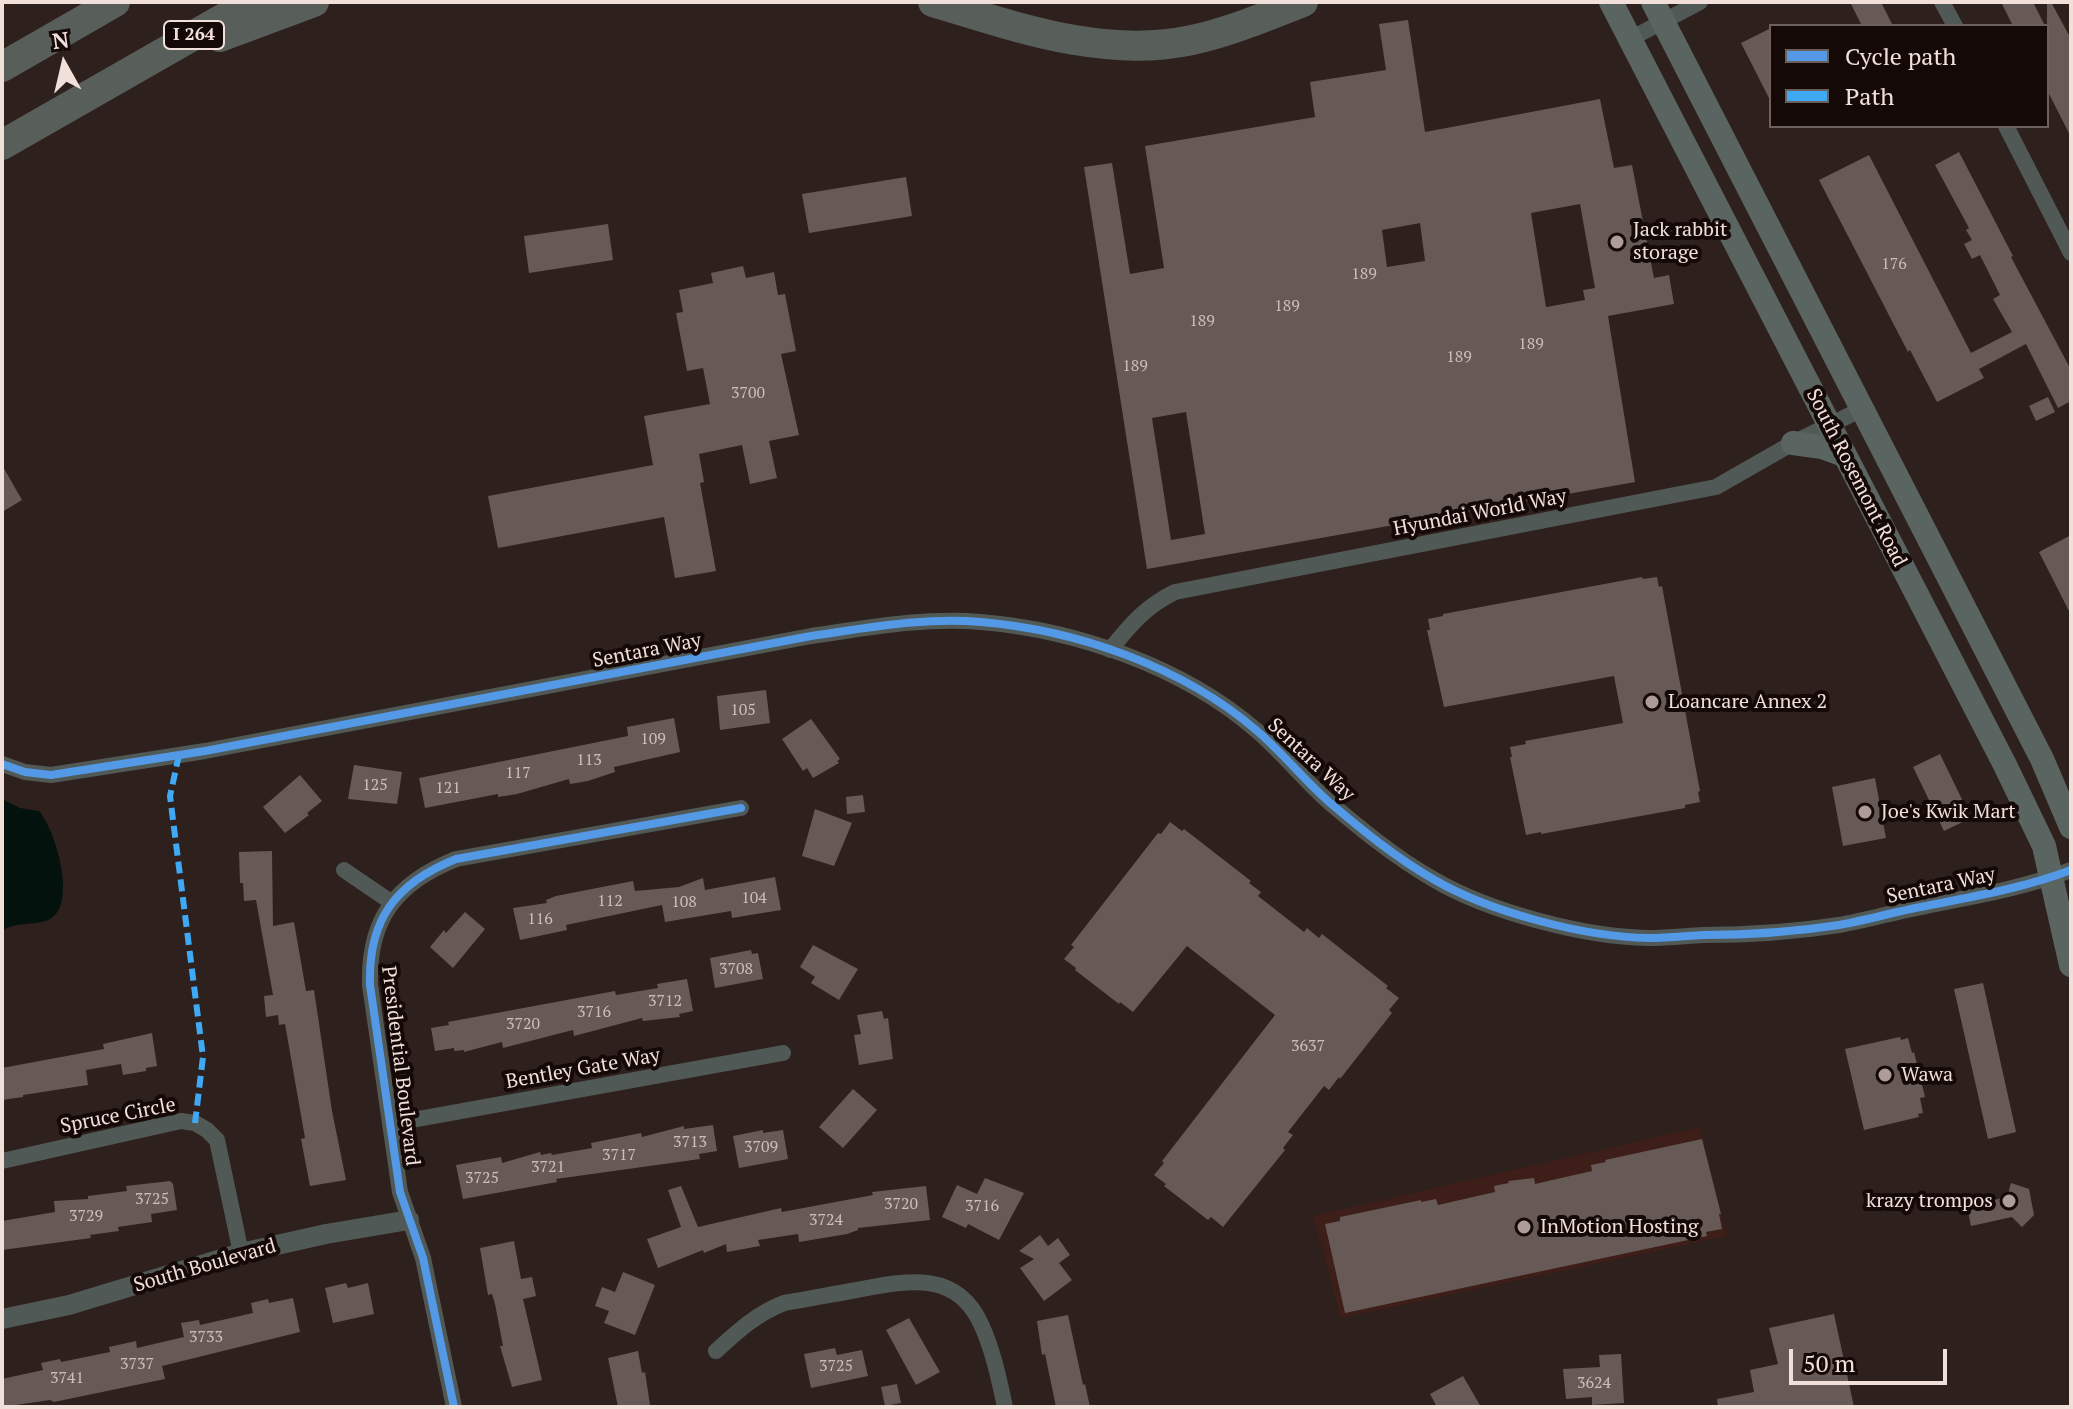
<!DOCTYPE html>
<style>
body{margin:0}
#map{position:relative;width:2073px;height:1409px;overflow:hidden;background:#2e201c;font-family:"PT Serif",serif}
canvas{display:block}
.frame{position:absolute;inset:0;border:4px solid #f1dfda;pointer-events:none}
.legend{position:absolute;left:1769px;top:24px;width:280px;height:104px;box-sizing:border-box;background:#150907;border:2px solid #6d5f5b;margin:0;padding:10px 14px;list-style:none;font-size:24px;color:#f1dfda}
.legend li{display:flex;align-items:center;gap:16px;height:40px}
.legend b{width:40px;border:2px solid #6d5f5b}
.north{position:absolute;left:24px;top:24px;width:80px;height:80px;-webkit-text-stroke:6px #150907;paint-order:stroke;rotate:352deg;font-size:22px;font-weight:700;line-height:32px;text-align:center;color:#f1dfda}
.north::after{content:'';display:block;margin:auto;width:28px;height:36px;background:#f1dfda;clip-path:polygon(50% 0,100% 100%,50% 72%,0 100%)}
.scale{position:absolute;left:1789px;top:1349px;width:158px;height:36px;box-sizing:border-box;border:4px solid #f1dfda;border-top:0;padding-left:10px;font-size:24px;line-height:28px;white-space:nowrap;color:#f1dfda;-webkit-text-stroke:6px #150907;paint-order:stroke}
</style>
<div id="map">
<canvas width="2073" height="1409"></canvas>
<div class="frame"></div>
<ul class="legend">
<li><b style="height:10px;background:#5399e6"></b>Cycle path</li>
<li><b style="height:10px;background:#3fa9f5"></b>Path</li>
</ul>
<div class="north">N</div>
<div class="scale">50 m</div>
</div>
<script>
const c = document.querySelector('canvas').getContext('2d');
c.lineJoin = 'round';
function fillPath(path, color) { c.fillStyle = color; c.fill(path, 'evenodd'); }
function trace(path, color, width, dash) { c.strokeStyle = color; c.lineWidth = width; c.lineCap = dash ? 'butt' : 'round'; c.setLineDash(dash || []); c.stroke(path); }
function label(font, color, halo, rows, align = 'center') {
  c.font = font + ' "PT Serif",serif'; c.lineWidth = 8; c.setLineDash([]); c.textBaseline = 'middle'; c.strokeStyle = halo; c.fillStyle = color; for (const [text, x, y, turn = 0] of rows) {
    c.save(); c.translate(x, y); c.rotate((+turn || 0) * Math.PI / 180); c.textAlign = isNaN(turn) ? turn : align; if (halo) c.strokeText(text, 0, 0); c.fillText(text, 0, 0); c.restore();
  }
}
fillPath(new Path2D(`
 M1700,1127L1727,1236L1341,1318L1313,1216Z`), '#3d1e18');
fillPath(new Path2D(`
 M2,799L20,808L39,811C55,829 78,904 50,919C38,926 19,921 3,930Z`), '#04120d');
fillPath(new Path2D(`
 M1850,2H1881L1893,26H1862Z
 M2001,2H2033L2045,26H2013Z
 M2047,2H2051L2071,39V137L2047,90Z
 M1408,20L1425,132L1600,99L1614,168L1632,165L1654,278L1669,275L1674,304L1608,316L1635,482L1147,569L1084,167L1112,163L1130,274L1164,268L1145,146L1315,117L1310,82L1386,70L1379,24ZM1580,204L1595,288L1583,290L1585,300L1546,307L1531,213ZM1420,223L1425,261L1387,267L1382,230ZM1186,412L1205,534L1171,540L1152,418Z
 M1771,28V102L1741,43Z
 M1959,152L2013,256L2011,257L2071,370V401L2058,408L2026,344L1979,369L1984,378L1937,402L1910,350L1908,352L1819,180L1869,155L1971,353L2012,332L1993,299L2000,295L1980,255L1972,259L1964,244L1972,240L1966,230L1969,228L1935,165Z
 M906,177L912,216L809,233L802,194Z
 M608,224L613,260L529,273L524,236Z
 M743,266L746,278L774,272L778,295L785,294L796,351L781,354L799,435L769,441L777,478L750,484L742,445L699,454L704,482L700,483L716,571L675,578L664,517L498,548L488,496L653,465L644,416L710,404L703,368L687,371L676,313L683,312L679,290L713,283L711,273Z
 M2048,397L2055,412L2036,421L2029,406Z
 M2,465L22,500L2,512Z
 M2071,535V615L2039,552Z
 M1642,577L1643,579L1657,577L1659,587L1662,586L1700,791L1698,792L1700,802L1685,805V808L1541,834V832L1526,835L1510,757H1512L1510,747L1526,744L1525,741L1623,723L1614,676L1444,707L1427,630H1430L1428,619L1443,616V614Z
 M766,690L770,723L720,730L717,696Z
 M674,718L680,752L614,767L615,772L588,781L570,784L569,779L517,794L498,797V794L425,808L419,778L628,736L627,727Z
 M811,719L840,759L837,761L839,763L813,778L807,768L803,771L782,739Z
 M1940,754L1971,818L1944,831L1913,767Z
 M354,765L402,772L397,804L348,799Z
 M300,775L322,801L307,813L309,815L285,833L263,807Z
 M1875,778L1886,838L1843,846L1832,787Z
 M863,795L865,812L847,814L846,797Z
 M815,809L852,823L834,866L802,856Z
 M1170,822L1182,831L1184,829L1251,881L1249,883L1261,892L1258,896L1304,932L1307,928L1319,938L1322,934L1388,986L1386,988L1399,998L1389,1010L1392,1013L1340,1079L1339,1077L1329,1090L1324,1086L1288,1132L1293,1135L1283,1148L1285,1150L1223,1227L1211,1217L1208,1220L1164,1186L1166,1184L1154,1175L1164,1163L1162,1161L1275,1015L1187,946L1133,1012L1120,1002L1119,1004L1075,970L1076,968L1064,959L1074,947L1071,945L1158,833L1161,834Z
 M272,851L273,926L294,922L306,991L314,990L332,1111L346,1180L310,1186L301,1139L305,1138L285,1024L279,1025L278,1015L266,1017L264,996L273,995L256,900L244,901L243,883H240L239,852Z
 M775,877L781,910L732,918L731,911L665,922L662,905L566,925L567,930L520,940L513,908L547,903L546,900L556,896L633,881L635,891L679,887L703,878L705,890Z
 M465,912L485,929L453,968L430,947L444,930L446,933Z
 M813,945L858,969L839,1000L811,983L815,977L800,967Z
 M751,950L752,954L758,953L763,979L715,988L710,958Z
 M687,979L693,1011L679,1014L680,1017L643,1021L642,1018L574,1036L573,1030L503,1048L502,1042L464,1052V1050L454,1051V1048L435,1051L431,1028L449,1025L448,1022L615,991L616,995L658,988L657,984Z
 M1983,983L2016,1132L1988,1139L1954,989Z
 M882,1011L884,1019L888,1018L893,1059L859,1065L854,1035L861,1034L857,1015Z
 M152,1033L157,1066L146,1068V1071L123,1075L121,1064L86,1070L88,1085L23,1095V1097L2,1100V1068L104,1049L103,1044Z
 M1900,1037L1901,1040L1908,1038L1912,1053L1914,1052L1925,1097L1920,1098L1923,1113L1918,1114L1919,1117L1864,1130L1845,1049Z
 M853,1089L877,1110L843,1148L819,1127Z
 M713,1125L717,1151L699,1154L700,1159L556,1179L557,1182L463,1199L456,1165L501,1157L502,1163L540,1152L541,1155L551,1153L552,1155L592,1148L591,1143L641,1133L642,1137L684,1126V1129Z
 M763,1130V1133L783,1130L788,1159L739,1168L733,1136Z
 M1702,1139L1721,1214H1719L1722,1229L1706,1232L1707,1236L1345,1313L1325,1224L1340,1221V1217L1421,1200V1202L1436,1199L1438,1205L1495,1192L1494,1186L1509,1183L1508,1181L1534,1178L1535,1184L1592,1171L1591,1165L1606,1162L1605,1160Z
 M985,1178L1024,1193L999,1240L968,1224L966,1228L942,1217L957,1185L977,1194Z
 M170,1181L173,1184L177,1210L151,1214L152,1222L118,1227L119,1231L90,1235L91,1238L2,1250V1221L55,1212L54,1201L88,1199V1196L127,1191L126,1186Z
 M2011,1183L2029,1189L2034,1215L2022,1227L2012,1217L1971,1226L1967,1206L2007,1197Z
 M681,1186L698,1227L781,1208L782,1212L873,1195L872,1192L926,1186L930,1220L858,1228V1230L847,1234L799,1242L798,1234L758,1240L760,1246L727,1252L726,1244L704,1253L703,1250L658,1268L647,1239L681,1227L668,1190Z
 M1040,1235L1048,1246L1058,1238L1070,1255L1059,1263L1072,1280L1044,1301L1020,1268L1034,1259L1019,1251Z
 M514,1241L521,1279L532,1277L536,1296L523,1299L542,1380L512,1387L500,1346H503L495,1304L492,1294L488,1295L480,1248Z
 M623,1272L655,1285L635,1335L604,1323L609,1311L595,1306L602,1287L615,1292Z
 M346,1283L348,1288L368,1283L374,1314L333,1323L325,1288Z
 M293,1298L300,1332L162,1366L165,1379L54,1402L50,1400L2,1407V1379L43,1370L41,1363L60,1359L61,1362L110,1352L109,1347L136,1341L137,1348L184,1337L181,1323L199,1320L200,1325L253,1313L251,1303L268,1299L269,1303Z
 M1834,1314L1854,1407H1718L1717,1399L1754,1392L1750,1370L1778,1364L1769,1328Z
 M1068,1315L1083,1385L1085,1384L1090,1407H1056L1045,1354L1042,1355L1037,1321Z
 M909,1318L940,1372L916,1385L886,1330Z
 M835,1348L837,1355L862,1350L868,1376L811,1388L804,1354Z
 M638,1351L642,1373L645,1372L650,1405L618,1407L608,1358Z
 M1621,1354L1624,1403L1592,1405V1397L1566,1399L1563,1369L1600,1367L1599,1355Z
 M1463,1376L1481,1407H1437L1430,1394Z
 M897,1384L901,1403L885,1406L881,1387Z`), '#675a56');
trace(new Path2D(`
 M1942,2L1955,26
 M1630,39L1700,2
 M2006,126L2071,253
 M1110,650C1130,625 1146,606 1175,592L1716,487L1793,443L1862,409
 M2,764L25,772L51,775L205,751L811,636C867,628 924,617 981,622C1077,630 1183,667 1256,730C1282,752 1304,780 1329,802C1362,830 1395,857 1433,879C1489,912 1584,937 1649,938C1667,938 1685,936 1703,935C1748,935 1794,932 1839,925C1868,920 1897,911 1926,906C1975,896 2024,888 2071,870
 M344,870L391,902
 M390,1124L783,1053
 M2,1161L181,1121L195,1123L207,1130L217,1140L241,1253
 M716,1351C738,1331 756,1314 784,1303C809,1299 833,1294 857,1290C905,1281 956,1269 981,1324C993,1350 999,1379 1005,1407
 M454,1407L423,1258L400,1192L370,985C368,919 396,883 456,859L741,808`), '#515956', 16);
trace(new Path2D(`
 M2,1319L69,1305L241,1253L326,1234L409,1220`), '#515956', 20);
trace(new Path2D(`
 M1611,2L2005,765L2044,846L2071,965
 M1653,2L2042,759L2071,827
 M1793,443L1822,447L1844,455`), '#5a6561', 24);
trace(new Path2D(`
 M933,2C1017,27 1104,59 1192,40C1230,32 1267,16 1303,2
 M220,37L314,2
 M2,67L115,2
 M2,145L252,2`), '#585f5a', 30);
trace(new Path2D(`
 M179,755L170,796L203,1057L195,1123`), '#3fa9f5', 6, [12, 6]);
trace(new Path2D(`
 M2,764L25,772L51,775L205,751L811,636C867,628 924,617 981,622C1077,630 1183,667 1256,730C1282,752 1304,780 1329,802C1362,830 1395,857 1433,879C1489,912 1584,937 1649,938C1667,938 1685,936 1703,935C1748,935 1794,932 1839,925C1868,920 1897,911 1926,906C1975,896 2024,888 2071,870
 M454,1407L423,1258L400,1192L370,985C368,919 396,883 456,859L741,808`), '#5399e6', 8);
for (const [x, y, r, color] of [
 [1617,242,8,"#ad9c98"],
 [1652,702,8,"#ad9c98"],
 [1865,812,8,"#ad9c98"],
 [1885,1075,8,"#ad9c98"],
 [2009,1201,8,"#ad9c98"],
 [1524,1227,8,"#ad9c98"]
]) { const dot = new Path2D(); dot.arc(x, y, r, 0, 2 * Math.PI); c.fillStyle = color; c.fill(dot); trace(dot, '#150907', 3); }
label('16px', '#cebeb9', null, [
 ["176",1894,264],
 ["189",1364,274],
 ["189",1287,306],
 ["189",1202,321],
 ["189",1531,344],
 ["189",1459,357],
 ["189",1135,366],
 ["3700",748,393],
 ["105",743,710],
 ["109",653,739],
 ["113",589,760],
 ["117",518,773],
 ["125",375,785],
 ["121",448,788],
 ["104",754,898],
 ["112",610,901],
 ["108",684,902],
 ["116",540,919],
 ["3708",736,969],
 ["3712",665,1001],
 ["3716",594,1012],
 ["3720",523,1024],
 ["3637",1308,1046],
 ["3713",690,1142],
 ["3709",761,1147],
 ["3717",619,1155],
 ["3721",548,1167],
 ["3725",482,1178],
 ["3725",152,1199],
 ["3720",901,1204],
 ["3716",982,1206],
 ["3729",86,1216],
 ["3724",826,1220],
 ["3733",206,1337],
 ["3737",137,1364],
 ["3725",836,1366],
 ["3741",67,1378],
 ["3624",1594,1383]
]);
for (const [x, y, w] of [
 [194,35,60]
]) { const box = new Path2D(); box.roundRect(x - w / 2, y - 14, w, 28, 6); c.fillStyle = '#150907'; c.fill(box); trace(box, '#f1dfda', 2); }
label('bold 18px', '#f1dfda', null, [
 ["I 264",194,35]
]);
label('20px', '#f1dfda', '#150907', [
 ["Jack rabbit",1633,230],
 ["storage",1633,253],
 ["Loancare Annex 2",1668,702],
 ["Joe's Kwik Mart",1881,812],
 ["Wawa",1901,1075],
 ["krazy trompos",1993,1201,"right"],
 ["InMotion Hosting",1540,1227]
], 'left');
label('20px', '#f1dfda', '#150907', [
 ["South Rosemont Road",1856,478,63],
 ["Hyundai World Way",1480,513,-11],
 ["Sentara Way",647,651,-11],
 ["Sentara Way",1311,760,43],
 ["Sentara Way",1941,886,-12],
 ["Presidential Boulevard",400,1066,83],
 ["Bentley Gate Way",583,1069,-10],
 ["Spruce Circle",118,1116,-11],
 ["South Boulevard",205,1266,-16]
]);
</script>
